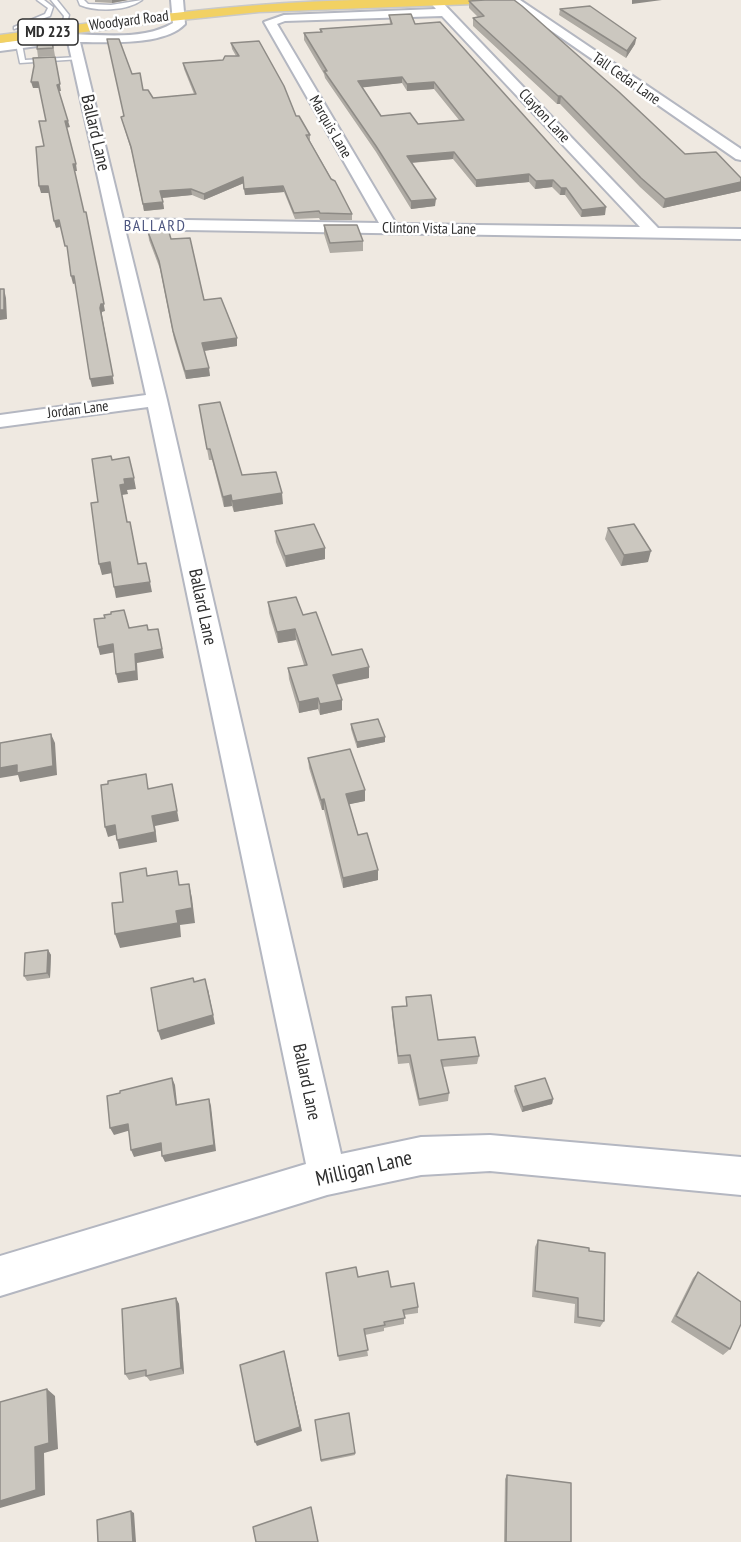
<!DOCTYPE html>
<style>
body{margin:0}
canvas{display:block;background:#efe9e1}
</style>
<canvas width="741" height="1542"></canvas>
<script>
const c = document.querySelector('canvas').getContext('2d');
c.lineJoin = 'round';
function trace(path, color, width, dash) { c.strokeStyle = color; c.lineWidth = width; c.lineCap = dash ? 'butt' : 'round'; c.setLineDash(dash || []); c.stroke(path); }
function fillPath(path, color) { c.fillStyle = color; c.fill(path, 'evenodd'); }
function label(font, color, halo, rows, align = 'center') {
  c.font = font + ' "PT Sans Narrow",sans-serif'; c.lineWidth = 5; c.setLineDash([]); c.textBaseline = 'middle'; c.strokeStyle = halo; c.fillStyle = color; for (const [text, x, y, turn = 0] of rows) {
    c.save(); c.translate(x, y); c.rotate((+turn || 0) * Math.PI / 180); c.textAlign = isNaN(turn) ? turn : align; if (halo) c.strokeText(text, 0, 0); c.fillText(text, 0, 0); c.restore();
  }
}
const lane = new Path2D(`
 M37,0H44L53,7L50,16L14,29V27L45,14L48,8Z
 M51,0H57L69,15L67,23H63L64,16Z
 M78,0H84L88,4L111,5L142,0C127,11 97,12 80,5Z
 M19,42L22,44L25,60L78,57L81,59L20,63L16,44Z`);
const street = new Path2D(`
 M171,0H183L185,24C164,46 109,42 80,42L123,219L379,223L264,22L284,15L436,9L428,0H440L658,228L741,229V239L125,229L167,400L341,1154L421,1137L490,1135L741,1157V1195L490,1171L421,1175L327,1195L0,1296V1256L306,1164L148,407L0,427V415L146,395L68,42L0,51V43C24,39 49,34 73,34C105,35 145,40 173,23ZM442,16L640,227L396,224L277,24L285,21Z
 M507,0H520L741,149V160L736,159Z`);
const primary = new Path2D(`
 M355,0H479L473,4L259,12L161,22L0,43V35C118,19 236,3 355,0Z`);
trace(lane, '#b4b7c1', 3);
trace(street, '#b4b7c1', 4);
trace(primary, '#c9c9c9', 3);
fillPath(lane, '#fff');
fillPath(street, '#fff');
fillPath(primary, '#f2d163');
fillPath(new Path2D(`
 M95,0H128L112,3L95,2Z
 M469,1L685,154L741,182V191L663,208L640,187L560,104H557L473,26V18L478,17L469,8Z
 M560,9L636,38L635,44L626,58L559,15Z
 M389,15L415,24L605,215L581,217L565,195H560L552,187L535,189L529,182L476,187L453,159L412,163L435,206L411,209L376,152L325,78L324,74L304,40V33L320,32V29L390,24ZM402,83L407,91L434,89L459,120L418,124L381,116L362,87Z
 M52,38L55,56L38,57L37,49Z
 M231,43L296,116L310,135V141L352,214V220H320L319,218L295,219L284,192L245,195L244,183L204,200L192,195L162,198L164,209L144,211L132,153L121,117L124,116L132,74L143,90L153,98L194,94L184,69L183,63L223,60L236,56L232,49Z
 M324,225L363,241V251L330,253L324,234Z
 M148,232L171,239L204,300L237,338V346L204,351L210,376L186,379L174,339L160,269L149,240Z
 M201,416L242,475L283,504L234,512L232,506L224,507L212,460H209Z
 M608,528L648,562L621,566L605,539Z
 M275,531L325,548V559L286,567L276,542Z
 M268,602L303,615L332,655L369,667V678L336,685L342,710L320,715L318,709L299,713L289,679L288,668L304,665L296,640L278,643L269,613Z
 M351,724L385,737V742L357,748L351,729Z
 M308,758L365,801L349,804L358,835L378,880L343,888L324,810H322L309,768Z
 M48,950L51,955L50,978L27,981L24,976Z
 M406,997L438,1040L479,1056L477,1064L442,1067L449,1093L448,1101L419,1106L409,1063L398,1064L392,1015V1007L406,1006Z
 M515,1086L553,1099L552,1104L522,1112L514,1091Z
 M538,1240L589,1251L604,1321L600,1327L574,1323L575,1304L532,1297L535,1247Z
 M698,1272L730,1349L723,1355L671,1322L693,1278Z
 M326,1273L358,1277L391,1287L418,1307V1313L404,1315V1324L384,1328V1331L365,1335L368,1356L339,1361Z
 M176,1298L179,1304L184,1374L150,1381L146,1376L129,1380L125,1374Z
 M349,1413L355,1455L321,1462L315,1420Z
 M507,1475L571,1542H504L505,1479Z`), '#afaba4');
fillPath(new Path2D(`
 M112,0H128L112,3Z
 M632,0H662L632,4Z
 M636,38L635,44L626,58L627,51Z
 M56,63L61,91H58L57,85Z
 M402,77V83L358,88V81Z
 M31,82H38L39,88H33Z
 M434,82V89L407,91V84Z
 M558,96H561L560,104H557Z
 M65,121H68L70,127L66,128Z
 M454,152L453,159L407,163V156Z
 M73,164H76L77,171H74Z
 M529,174V182L476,187V180Z
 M243,177L244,183L204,200V194Z
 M553,180L552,187L535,189L536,181Z
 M741,182V191L663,208L665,199Z
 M39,186H48L49,193H41Z
 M283,186L284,192L245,195L244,189Z
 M561,188H566L565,195H560Z
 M191,189L192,195L161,198L160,191Z
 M436,199L435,206L411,209V201Z
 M163,202L164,209L144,211L143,204Z
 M606,207L605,215L581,217L582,210Z
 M86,212L105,311L102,312V315L114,384L92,387L90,379Z
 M59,220L60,227L56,228L54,221Z
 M71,276H74L76,283L73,284Z
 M4,289L6,298L7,319L0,320V310Z
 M237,338V346L203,351L202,343Z
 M209,368L210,376L186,379L185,371Z
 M134,478L136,489L127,490L128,494L122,495L120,485L124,479Z
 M282,493L283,504L234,512L232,501Z
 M231,495L232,506L224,507L223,497Z
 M325,548V559L286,567L285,556Z
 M651,551L648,562L621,566L624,555Z
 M110,562L112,573L102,575L99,564Z
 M150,582L152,592L116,598L114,587Z
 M158,629L164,658L137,663L138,680L118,683L116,674Z
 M295,629L296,640L278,643L277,632Z
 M113,644L116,652L100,655L98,647Z
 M369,667V678L333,685V675Z
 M318,698V709L299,713V702Z
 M342,700V710L320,715V704Z
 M51,734L55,743L57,775L20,782L18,775L0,778V768Z
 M385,737V742L357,748V742Z
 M172,784L179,821L155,826L157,842L119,849L117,840L152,816Z
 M365,790V801L346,805V794Z
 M324,799V810H322L321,800Z
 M115,825L118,834L108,837L105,827Z
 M378,870V880L343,888V878Z
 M189,884L192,898L195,923L180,925L181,937L120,948L115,934L176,911Z
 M48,950L51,955L50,978L47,973Z
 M208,989L215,1024L161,1040L158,1031Z
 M172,1078L175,1085L178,1112L176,1105Z
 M209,1099L211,1106L216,1151L165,1162L162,1156Z
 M553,1099L552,1104L522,1112L523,1107Z
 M128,1124L131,1130L114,1135L110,1128Z
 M161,1143L164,1150L134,1157L131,1150Z
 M176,1298L179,1304L184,1374L181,1368Z
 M284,1351L302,1431L257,1446L255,1442Z
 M47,1389L55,1396L58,1449L44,1453L45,1495L0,1508V1501L35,1447Z
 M131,1511L134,1513L136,1542H133Z`), '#8e8b86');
const building = new Path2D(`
 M485,0H514L522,6L619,92L685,154L716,152L741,178V182L665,199L641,178L561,96H558L473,18L484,16L469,1Z
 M590,6L636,38L627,51L560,9Z
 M411,14L415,24L440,22L606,207L582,210L566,188H561L553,180L536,181L529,174L476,180L454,152L407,156L436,199L411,201L376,146L324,71H327L304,33L322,32L320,29L392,24L389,15ZM402,77L407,84L434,82L464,120L418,124L410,113L381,116L358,81Z
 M52,38L53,48L37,49L38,40Z
 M107,39H119L132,74L140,73L143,90H148L153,98L196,94L183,63L223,60L225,56H239L231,43L259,41L284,86L296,116H299L310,135H306L331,179L335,181L352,214L320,213L319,211L294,213L283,186L244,189L243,177L204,194L191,189L160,191L163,202L143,204L131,147L121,117L124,116Z
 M55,57L60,84L57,85L68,121H65L76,164H73L84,212H86L104,304H101L100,308L113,376L90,379L74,276H71L67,246H65L59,220L54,221L48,186H39L36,147L44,146L39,121H46L38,82H31L34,66L33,58Z
 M324,225H357L363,241L330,243Z
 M168,229L171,239L190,238L204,300L221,298L237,338L202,343L209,368L185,371L173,331L159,261L148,232Z
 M0,289H4V310H0Z
 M220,402L242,475L276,472L282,493L232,501L231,495L223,497L210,449H207L199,405Z
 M111,456L112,460L129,457L134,478L124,479L125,484L120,485L127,522H130L138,564L146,563L150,582L114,587L110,562L99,564L91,503L98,502L92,459Z
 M314,524L325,548L285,556L275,531Z
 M634,524L651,551L624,555L608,528Z
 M296,597L303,615L316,612L332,655L362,649L369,667L333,675L342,700L320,704L318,698L299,702L288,668L307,665L295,629L277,632L268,602Z
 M124,610L129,628L147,625L148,630L158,629L162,649L135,654L136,671L116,674L113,644L98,647L94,619L105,618L104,615L111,614V612Z
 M378,719L385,737L357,742L351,724Z
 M51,734L53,766L17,773V765L0,768V743Z
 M350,749L365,790L346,794L358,835L367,833L378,870L343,878L324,799L321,800L308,758Z
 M146,774L148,789L172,784L177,811L152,816L155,832L117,840L115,825L105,827L101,785L108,784V781Z
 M146,868L147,876L177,871L179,885L189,884L192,908L176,911L178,923L115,934L112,903L123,902L120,873Z
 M48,950L47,973L24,976L25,953Z
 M193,978L194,982L205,979L213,1015L158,1031L151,988Z
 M431,995L438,1040L475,1037L479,1056L441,1060L449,1093L419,1099L410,1055L398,1056L392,1007L407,1006L406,997Z
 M172,1078L176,1105L209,1099L214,1145L162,1156L161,1143L131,1150L128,1124L110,1128L107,1096L120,1093V1091Z
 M545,1078L553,1099L523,1107L515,1086Z
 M538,1240L589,1248V1251L605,1253L604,1321L578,1317V1298L535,1291Z
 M356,1267L358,1277L388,1271L391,1287L414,1283L418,1307L403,1310L405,1318L384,1322L385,1325L364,1329L368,1350L338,1356L326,1273Z
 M698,1272L741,1302V1324L730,1349L676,1316Z
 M176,1298L181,1368L146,1376V1370L125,1374L122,1309Z
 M284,1351L300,1427L255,1442L240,1365Z
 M47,1389L49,1443L35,1447L36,1490L0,1501V1402Z
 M349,1413L355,1453L321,1460L315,1420Z
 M507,1475L571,1483V1542H506Z
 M311,1507L318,1542H256L253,1527Z
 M131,1511L133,1542H98L97,1520Z`);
fillPath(building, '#cbc7bf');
trace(building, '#8e8b86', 1.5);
label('15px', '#2e2e2e', '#fff', [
 ["Woodyard Road",129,21,-7],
 ["Tall Cedar Lane",626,79,35],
 ["Clayton Lane",544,116,47],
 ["Marquis Lane",330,127,60],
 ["Clinton Vista Lane",429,229,1],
 ["Jordan Lane",78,410,-7]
]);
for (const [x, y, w] of [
 [48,32,60]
]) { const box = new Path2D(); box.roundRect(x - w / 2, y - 13, w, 26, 4.5); c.fillStyle = '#fff'; c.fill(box); trace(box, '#2e2e2e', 1.5); }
label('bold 16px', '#2e2e2e', null, [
 ["MD 223",48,32]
]);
c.letterSpacing = '1.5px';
label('16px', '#4d5680', '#fff', [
 ["BALLARD",155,226]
]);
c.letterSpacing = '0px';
label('18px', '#2e2e2e', '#fff', [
 ["Ballard Lane",95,133,77],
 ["Ballard Lane",202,607,78],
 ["Ballard Lane",306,1082,78]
]);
label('21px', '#2e2e2e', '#fff', [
 ["Milligan Lane",364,1169,-13]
]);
</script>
